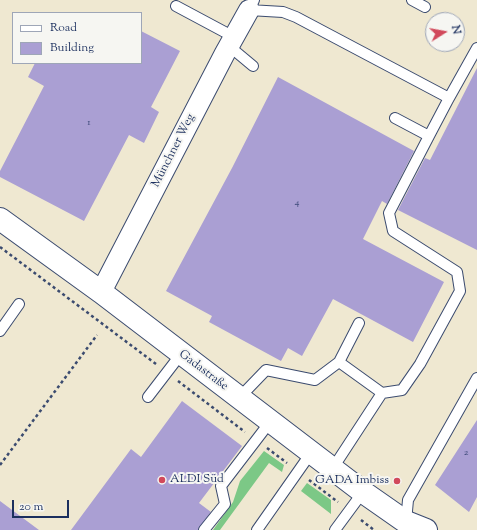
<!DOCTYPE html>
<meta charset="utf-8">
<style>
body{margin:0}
#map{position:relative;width:477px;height:530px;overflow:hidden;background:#efe8d1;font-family:"Sorts Mill Goudy",serif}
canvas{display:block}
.legend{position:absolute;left:12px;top:12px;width:130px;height:52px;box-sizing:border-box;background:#f6f6f2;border:1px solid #9ea6b7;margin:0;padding:5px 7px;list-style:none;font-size:12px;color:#1b2f5e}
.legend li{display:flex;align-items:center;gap:8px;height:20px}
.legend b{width:20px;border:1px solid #9ea6b7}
.north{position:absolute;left:425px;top:12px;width:40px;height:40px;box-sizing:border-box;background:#f6f6f2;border:1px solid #9ea6b7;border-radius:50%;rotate:79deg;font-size:11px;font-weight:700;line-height:16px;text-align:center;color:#1b2f5e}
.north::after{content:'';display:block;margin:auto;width:14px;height:18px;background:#d1495b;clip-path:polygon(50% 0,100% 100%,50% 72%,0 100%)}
.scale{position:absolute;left:12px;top:500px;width:57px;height:18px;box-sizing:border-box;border:2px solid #1b2f5e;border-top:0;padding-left:5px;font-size:12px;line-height:14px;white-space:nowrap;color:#1b2f5e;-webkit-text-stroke:3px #f6f6f2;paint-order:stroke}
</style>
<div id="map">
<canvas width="477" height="530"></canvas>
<ul class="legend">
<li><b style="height:5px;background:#fff"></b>Road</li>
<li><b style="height:11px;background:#aa9fd3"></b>Building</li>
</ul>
<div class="north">N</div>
<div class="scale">20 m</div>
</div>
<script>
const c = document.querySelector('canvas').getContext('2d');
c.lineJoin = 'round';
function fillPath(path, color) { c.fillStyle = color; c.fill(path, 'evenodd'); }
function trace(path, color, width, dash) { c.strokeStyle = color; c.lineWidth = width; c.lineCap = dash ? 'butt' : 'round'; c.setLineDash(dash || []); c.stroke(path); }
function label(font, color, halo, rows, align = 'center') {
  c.font = font + ' "Sorts Mill Goudy",serif'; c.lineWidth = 4; c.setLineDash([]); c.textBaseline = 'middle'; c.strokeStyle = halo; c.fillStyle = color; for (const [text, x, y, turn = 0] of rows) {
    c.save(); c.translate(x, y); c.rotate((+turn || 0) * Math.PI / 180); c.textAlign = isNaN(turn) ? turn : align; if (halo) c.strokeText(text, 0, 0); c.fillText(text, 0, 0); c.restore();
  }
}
fillPath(new Path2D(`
 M264,451L284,465L282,472L269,463L220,530H213L233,502L240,481Z
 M307,483L331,500V514L301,491Z`), '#7cc886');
fillPath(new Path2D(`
 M141,31L180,51L151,107L159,112L144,143L129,135L84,221L0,177V171L44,86L28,77L35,63H141Z
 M477,68V250L398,210L425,158L430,160Z
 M278,77L414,151L387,204L382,201L363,239L444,282L413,342L333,299L302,356L288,348L281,361L209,322L212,316L166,291L232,168Z
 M182,401L242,446L199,503L211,512L198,530H71L131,449L141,457Z
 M477,420V497L469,512L435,485Z
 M0,501L39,530H0Z`), '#aa9fd3');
const service = new Path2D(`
 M254,0L249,10L283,12L296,17L449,98L477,48
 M412,0L425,7
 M176,6L234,37
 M229,46L253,66
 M429,136L449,98
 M0,331L19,304
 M339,362L359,323
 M382,393L402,390L420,364L460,291L457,272L393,231L389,213L429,136L395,118
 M148,397L181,354
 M239,398L266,370L315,380L339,362L382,393L333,468
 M406,522L408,500L477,378
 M204,530L225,504L221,486L270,422
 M257,530L311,453
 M335,530L363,492`);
const minor = new Path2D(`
 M101,292L225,53L249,10`);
const tertiary = new Path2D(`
 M0,219L101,292L363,492L406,522L426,530`);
trace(service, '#3b4b6f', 12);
trace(minor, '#3b4b6f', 22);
trace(tertiary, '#3b4b6f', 24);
trace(new Path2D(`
 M0,247L156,364
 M178,381L245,432
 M267,448L287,463
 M0,465L97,335
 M309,480L338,502
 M361,520L374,530`), '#3b4b6f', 2.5, [3, 3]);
trace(service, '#fff', 10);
trace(minor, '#fff', 20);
trace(tertiary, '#fff', 22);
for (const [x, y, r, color] of [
 [162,480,4,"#d1495b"],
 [397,481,4,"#d1495b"]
]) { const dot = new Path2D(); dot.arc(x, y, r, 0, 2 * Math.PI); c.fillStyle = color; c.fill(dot); trace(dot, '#f6f6f2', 1.5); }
label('10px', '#3f4b7b', null, [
 ["1",89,123],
 ["4",297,203],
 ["2",466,453]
]);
label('12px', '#1b2f5e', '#f6f6f2', [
 ["Münchner Weg",174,151,-63],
 ["Gadastraße",203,371,37]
]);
label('12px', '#1b2f5e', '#f6f6f2', [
 ["ALDI Süd",170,480],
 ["GADA Imbiss",389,481,"right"]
], 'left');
</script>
